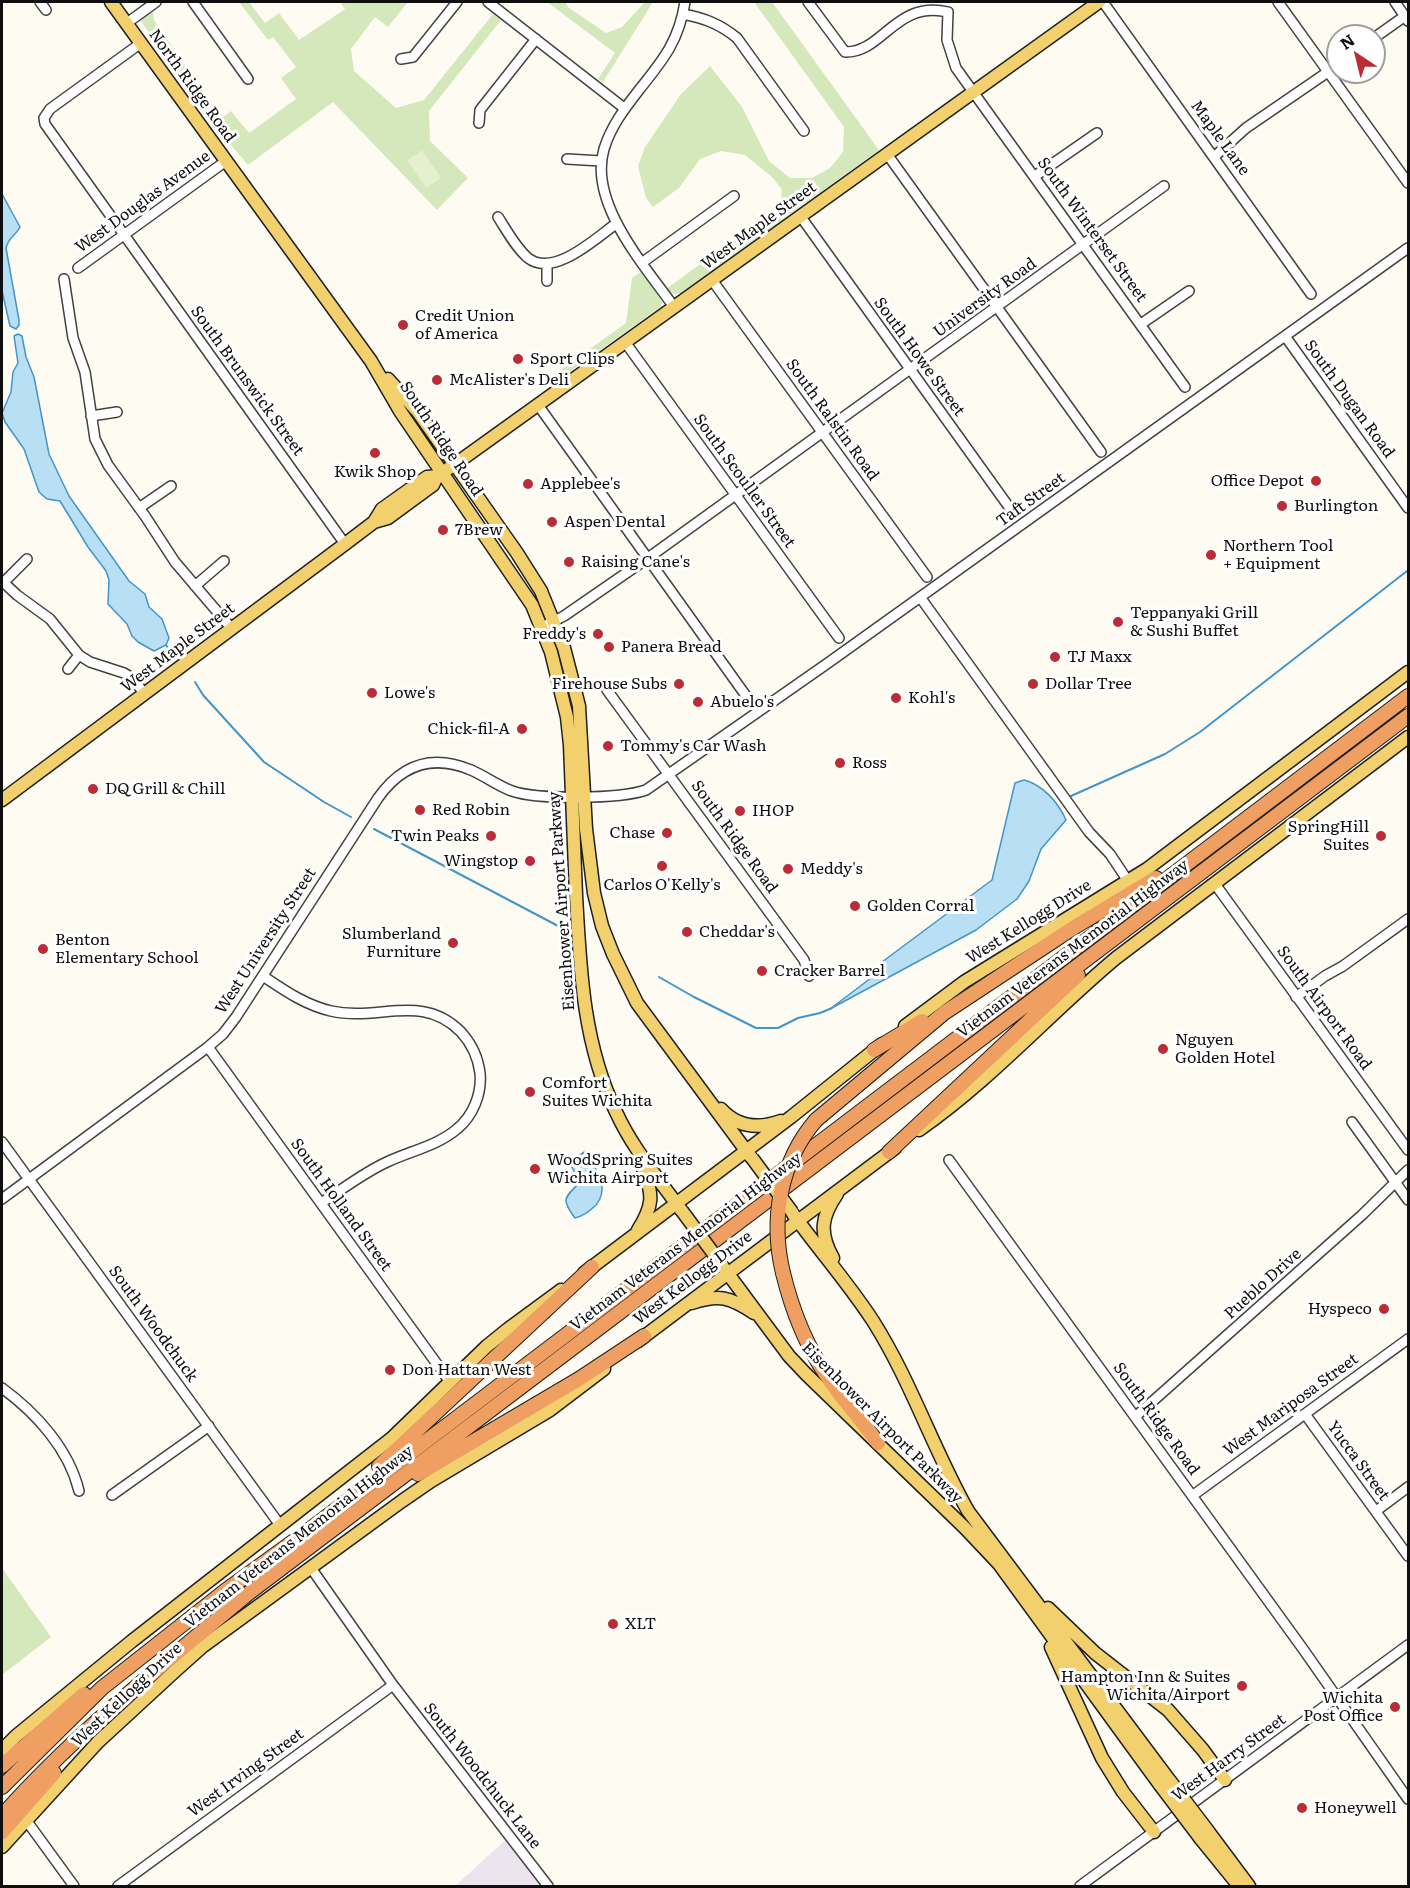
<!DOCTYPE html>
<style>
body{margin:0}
#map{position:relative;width:1410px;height:1888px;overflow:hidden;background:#fefcf2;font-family:Literata,serif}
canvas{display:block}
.frame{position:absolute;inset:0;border:3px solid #0f0f0f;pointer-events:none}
.north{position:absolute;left:1326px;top:24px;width:60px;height:60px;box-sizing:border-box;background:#fff;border:2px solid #9f9f9f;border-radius:50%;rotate:325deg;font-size:16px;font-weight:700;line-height:24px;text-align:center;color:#0f0f0f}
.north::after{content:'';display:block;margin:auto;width:21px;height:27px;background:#ba2c36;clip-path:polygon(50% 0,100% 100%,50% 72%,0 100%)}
</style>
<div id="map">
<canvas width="1410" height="1888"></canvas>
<div class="frame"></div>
<div class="north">N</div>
</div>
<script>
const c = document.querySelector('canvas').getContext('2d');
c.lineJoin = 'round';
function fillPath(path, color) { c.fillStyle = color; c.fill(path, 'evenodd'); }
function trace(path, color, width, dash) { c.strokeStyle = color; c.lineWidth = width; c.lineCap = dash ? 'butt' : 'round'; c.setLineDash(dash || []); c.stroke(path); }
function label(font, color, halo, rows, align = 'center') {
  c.font = font + ' Literata,serif'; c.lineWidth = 6; c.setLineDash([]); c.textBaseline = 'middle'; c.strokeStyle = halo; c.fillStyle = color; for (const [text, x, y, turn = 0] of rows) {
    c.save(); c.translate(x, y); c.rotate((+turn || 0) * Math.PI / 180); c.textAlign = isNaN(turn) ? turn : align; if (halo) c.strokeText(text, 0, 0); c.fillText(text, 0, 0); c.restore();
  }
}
fillPath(new Path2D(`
 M511,1835L548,1886H455Z`), '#ece4ed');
fillPath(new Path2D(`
 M239,2H249L265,23L279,13L299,40L345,9L340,2H408L388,27L375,17L351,49L354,71L396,108L424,100L493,14L501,20L429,111L430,141L468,178L437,210L333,102L248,165L225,138L140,20L153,11L154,20L221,118L231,111L249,133L296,99L281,78L296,67L273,37L268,40Z
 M547,2H565L568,7L606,33L622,27L645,2H653L603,82L598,79L615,53Z
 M754,2H772L879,150L681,293L674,294L666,289L780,206L782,190L772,177L745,155L721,151L700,159L679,188L653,207L646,198L638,166L645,147L681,94L710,66L742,107L769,161L790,178H812L830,168L843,152L844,127Z
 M642,271L660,299L662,303L659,308L562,377L558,378L555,374L626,323L632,278Z
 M2,1568L51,1637L2,1675Z`), '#d4e8bc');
fillPath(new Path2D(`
 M422,150L441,178L426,188L407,160Z`), '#e4f0ce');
const water = new Path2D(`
 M2,194L20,227C16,236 9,236 6,248L19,320V325L16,329L10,326L2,291Z
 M18,334L22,336L26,357L34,377L49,454L69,496L129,581L145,594L149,607L162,619L169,638L166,645L154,651L138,642L132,636L127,624L108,604L109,580L106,571L88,547L60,501L47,499L39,492L24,449L5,422L2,413L11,392L13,372L18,363L14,336Z
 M1024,780C1043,785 1058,802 1066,820L1041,849L1029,881L1017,899L976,930L830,1009L871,978L882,962L992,880L1015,783Z
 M586,1151C595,1168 611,1187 596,1205C590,1211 583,1216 575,1218C560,1198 565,1198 580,1182L569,1162Z`);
fillPath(water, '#b9dff4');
trace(water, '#4395c8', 1.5);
trace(new Path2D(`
 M166,645L173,655
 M195,682L203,695L264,762L324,802L351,817
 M1071,796L1165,754L1200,732L1407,571
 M374,829L560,927
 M659,977L694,997L756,1028H778L798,1018L820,1013L832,1008`), '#4395c8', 2);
const minor = new Path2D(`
 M40,2L46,10
 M193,2L248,79
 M488,2L624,108
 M808,2L845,52C883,53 895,0 948,12L947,40L956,68L1185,387
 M1103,2L1311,294
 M1278,2L1408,183
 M1395,2L1408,21
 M683,14C704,18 720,24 737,38L804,131
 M127,23L156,2
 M1374,38L1405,16
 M141,43L50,109L44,118L45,124L345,544
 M401,59L413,57L457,2
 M479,123L480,110L536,39
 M887,154L1101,452
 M1215,156L1246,128L1338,65
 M567,159L601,161
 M1035,176L1097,133
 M498,217C507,231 516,248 528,258C554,278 596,238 617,223
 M801,217L1014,514
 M643,262L734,196
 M547,264V281
 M78,268L226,161
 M64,279L73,338L85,372L95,439L108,465L145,516L175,562L232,629
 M712,280L927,577
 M674,307C645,266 588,203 604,149C611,126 625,108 639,90C663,60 679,41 685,2
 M1141,324L1189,291
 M1285,336L1408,508
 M625,342L839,638
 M538,405L749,700
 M91,416L117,412
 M139,508L171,486
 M2,581L17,595L50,619L79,655L90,662L124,673L134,679L144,694
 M3,583L27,559
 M195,586L224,561
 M920,597L1089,832L1110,854L1128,881
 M542,627L564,616L648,558L1164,186
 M68,669L79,655
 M607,690L804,960L809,976
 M1215,884L1408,1150
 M263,976C284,990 305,1005 331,1011C378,1022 422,992 461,1032C471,1043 478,1057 480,1073C482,1094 473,1116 457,1129C437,1146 410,1151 387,1162C363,1173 343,1189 321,1203
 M1296,997L1325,976L1343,966L1408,919
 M208,1047L450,1382
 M1352,1122L1408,1200
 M2,1142L280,1525
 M949,1160L1303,1649L1408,1799
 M2,1199L208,1047L223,1034L236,1017L378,798C402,764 433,754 471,770C485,776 498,786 512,791C538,800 620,799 646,790L828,663L1408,248
 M2,1388C36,1413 69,1449 79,1491
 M1305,1414L1408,1556
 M1135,1417L1362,1215L1408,1170
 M112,1495L209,1426
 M1192,1496L1408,1339
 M1376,1511L1408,1487
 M311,1568L393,1685L548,1886
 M26,1820L74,1886
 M118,1886L393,1685
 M1080,1886L1408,1645`);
const major = new Path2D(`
 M111,2L371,361L400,411L532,605L551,652L567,717L570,745C572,795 574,845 576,895C580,969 583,1044 616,1112C633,1149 658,1178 681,1210
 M388,379L418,412L517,553L541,591L564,648L579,706L586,829L594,893L602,926L613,954L637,1003L750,1156
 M374,522L388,518L433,485L437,476
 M2,800L345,544L374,522L382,509L427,477L437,476L454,465L1099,2
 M905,1026L964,982L1147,869L1408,672
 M721,1109C738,1128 759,1129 781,1121
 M919,1130C991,1080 1049,1014 1116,958L1408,737
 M793,1214C819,1250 849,1284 873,1321C911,1381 933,1449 968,1511L1170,1781
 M638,1230C653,1206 654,1195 643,1169
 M833,1258C819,1233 821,1217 837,1194
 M723,1267L789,1356L806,1374L965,1528L999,1564L1160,1785
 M584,1273L791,1117L882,1044
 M692,1303C719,1294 730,1297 754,1313
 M638,1341L895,1148
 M1048,1608L1095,1653L1168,1710L1203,1750L1225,1780
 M1051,1647L1102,1758L1123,1792L1154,1832
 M2,1750L16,1736L132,1641L392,1438L487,1346L508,1329L561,1290
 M1208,1831L1249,1886
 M1200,1838L1239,1886
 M2,1847L98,1742L174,1672L202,1647L402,1501L431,1481L550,1410L604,1369`);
const highway = new Path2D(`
 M874,1050L922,1021
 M816,1120L944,1013L1073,928L1156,878
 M889,1152L1078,975
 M783,1273C792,1310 805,1344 827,1376C842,1400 862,1420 878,1443
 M379,1466L592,1267
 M418,1474L579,1379L644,1336
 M2,1766L84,1694
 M2,1787L102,1688L225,1591L301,1536L1408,696
 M2,1816C76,1732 164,1664 250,1592L1408,716
 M2,1832L54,1773`);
trace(minor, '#424242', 12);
trace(major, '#202020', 15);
trace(highway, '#202020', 16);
trace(minor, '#fff', 9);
trace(major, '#f2d06e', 12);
trace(highway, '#ee9f61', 14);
const majorBridge = new Path2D(`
 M752,1158L792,1212
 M682,1211L722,1265
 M1170,1781L1208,1831
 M1160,1785L1200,1838`);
const highwayBridge = new Path2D(`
 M783,1273C770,1219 780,1162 816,1120`);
trace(majorBridge, '#202020', 15, []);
trace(highwayBridge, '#202020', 16, []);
trace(majorBridge, '#f2d06e', 12);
trace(highwayBridge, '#ee9f61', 14);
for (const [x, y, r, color] of [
 [403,325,6,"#ba2c36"],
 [518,359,6,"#ba2c36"],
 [437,380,6,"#ba2c36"],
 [375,453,6,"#ba2c36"],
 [1316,481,6,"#ba2c36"],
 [528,484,6,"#ba2c36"],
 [1282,506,6,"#ba2c36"],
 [552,522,6,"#ba2c36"],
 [443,530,6,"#ba2c36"],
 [1211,555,6,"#ba2c36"],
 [569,562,6,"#ba2c36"],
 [1118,622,6,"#ba2c36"],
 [598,634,6,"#ba2c36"],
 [609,647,6,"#ba2c36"],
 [1055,657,6,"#ba2c36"],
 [679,684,6,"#ba2c36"],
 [1033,684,6,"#ba2c36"],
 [372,693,6,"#ba2c36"],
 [896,698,6,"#ba2c36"],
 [698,702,6,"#ba2c36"],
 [522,729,6,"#ba2c36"],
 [608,746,6,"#ba2c36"],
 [840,763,6,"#ba2c36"],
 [93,789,6,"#ba2c36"],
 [420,810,6,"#ba2c36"],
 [740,811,6,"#ba2c36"],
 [667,833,6,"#ba2c36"],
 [491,836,6,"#ba2c36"],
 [1381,836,6,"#ba2c36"],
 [530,861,6,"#ba2c36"],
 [662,866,6,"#ba2c36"],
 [788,869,6,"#ba2c36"],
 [855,906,6,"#ba2c36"],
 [687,932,6,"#ba2c36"],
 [453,943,6,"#ba2c36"],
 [43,949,6,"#ba2c36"],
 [762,971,6,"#ba2c36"],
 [1163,1049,6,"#ba2c36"],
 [530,1092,6,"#ba2c36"],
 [535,1169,6,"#ba2c36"],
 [1384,1309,6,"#ba2c36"],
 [390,1370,6,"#ba2c36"],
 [613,1624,6,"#ba2c36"],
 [1242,1686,6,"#ba2c36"],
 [1395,1707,6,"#ba2c36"],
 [1302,1808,6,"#ba2c36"]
]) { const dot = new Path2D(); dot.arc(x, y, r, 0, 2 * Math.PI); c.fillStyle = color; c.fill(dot); trace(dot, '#fff', 2); }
label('16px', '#0f0f0f', '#fff', [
 ["North Ridge Road",192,86,54],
 ["Maple Lane",1220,138,54],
 ["West Douglas Avenue",143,202,-36],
 ["West Maple Street",759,226,-36],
 ["South Winterset Street",1092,230,54],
 ["University Road",985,298,-36],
 ["South Howe Street",919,357,54],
 ["South Brunswick Street",247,381,54],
 ["South Dugan Road",1349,399,54],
 ["South Ralstin Road",832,420,54],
 ["South Ridge Road",441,439,56],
 ["South Scouller Street",744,481,54],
 ["Taft Street",1031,500,-36],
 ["West Maple Street",178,648,-37],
 ["South Ridge Road",734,837,54],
 ["Eisenhower Airport Parkway",562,901,-94],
 ["West Kellogg Drive",1029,922,-32],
 ["West University Street",266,941,-57],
 ["Vietnam Veterans Memorial Highway",1073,949,-37],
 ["South Airport Road",1324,1008,54],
 ["South Holland Street",341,1205,54],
 ["Vietnam Veterans Memorial Highway",686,1242,-37],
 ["West Kellogg Drive",693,1278,-37],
 ["Pueblo Drive",1263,1284,-42],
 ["South Woodchuck",153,1324,54],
 ["West Mariposa Street",1291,1405,-36],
 ["South Ridge Road",1156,1419,54],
 ["Eisenhower Airport Parkway",882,1423,45],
 ["Yucca Street",1358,1461,54],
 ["Vietnam Veterans Memorial Highway",299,1537,-38],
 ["West Kellogg Drive",127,1695,-43],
 ["West Harry Street",1229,1758,-36],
 ["West Irving Street",246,1773,-36],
 ["South Woodchuck Lane",482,1776,52]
]);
label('16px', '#0f0f0f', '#fff', [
 ["Credit Union",415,316],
 ["of America",415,334],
 ["Sport Clips",530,359],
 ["McAlister's Deli",449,380],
 ["Kwik Shop",375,472,"center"],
 ["Office Depot",1304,481,"right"],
 ["Applebee's",540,484],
 ["Burlington",1294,506],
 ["Aspen Dental",564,522],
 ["7Brew",455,530],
 ["Northern Tool",1223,546],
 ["+ Equipment",1223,564],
 ["Raising Cane's",581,562],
 ["Teppanyaki Grill",1130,613],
 ["& Sushi Buffet",1130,631],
 ["Freddy's",586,634,"right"],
 ["Panera Bread",621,647],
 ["TJ Maxx",1067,657],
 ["Firehouse Subs",667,684,"right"],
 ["Dollar Tree",1045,684],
 ["Lowe's",384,693],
 ["Kohl's",908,698],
 ["Abuelo's",710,702],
 ["Chick-fil-A",510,729,"right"],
 ["Tommy's Car Wash",620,746],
 ["Ross",852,763],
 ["DQ Grill & Chill",105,789],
 ["Red Robin",432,810],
 ["IHOP",752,811],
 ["SpringHill",1369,827,"right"],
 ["Suites",1369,845,"right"],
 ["Chase",655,833,"right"],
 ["Twin Peaks",479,836,"right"],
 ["Wingstop",518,861,"right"],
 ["Meddy's",800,869],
 ["Carlos O'Kelly's",662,885,"center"],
 ["Golden Corral",867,906],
 ["Cheddar's",699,932],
 ["Slumberland",441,934,"right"],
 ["Furniture",441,952,"right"],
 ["Benton",55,940],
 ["Elementary School",55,958],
 ["Cracker Barrel",774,971],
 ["Nguyen",1175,1040],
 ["Golden Hotel",1175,1058],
 ["Comfort",542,1083],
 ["Suites Wichita",542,1101],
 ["WoodSpring Suites",547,1160],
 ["Wichita Airport",547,1178],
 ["Hyspeco",1372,1309,"right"],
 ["Don Hattan West",402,1370],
 ["XLT",625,1624],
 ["Hampton Inn & Suites",1230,1677,"right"],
 ["Wichita/Airport",1230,1695,"right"],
 ["Wichita",1383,1698,"right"],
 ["Post Office",1383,1716,"right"],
 ["Honeywell",1314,1808]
], 'left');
</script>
